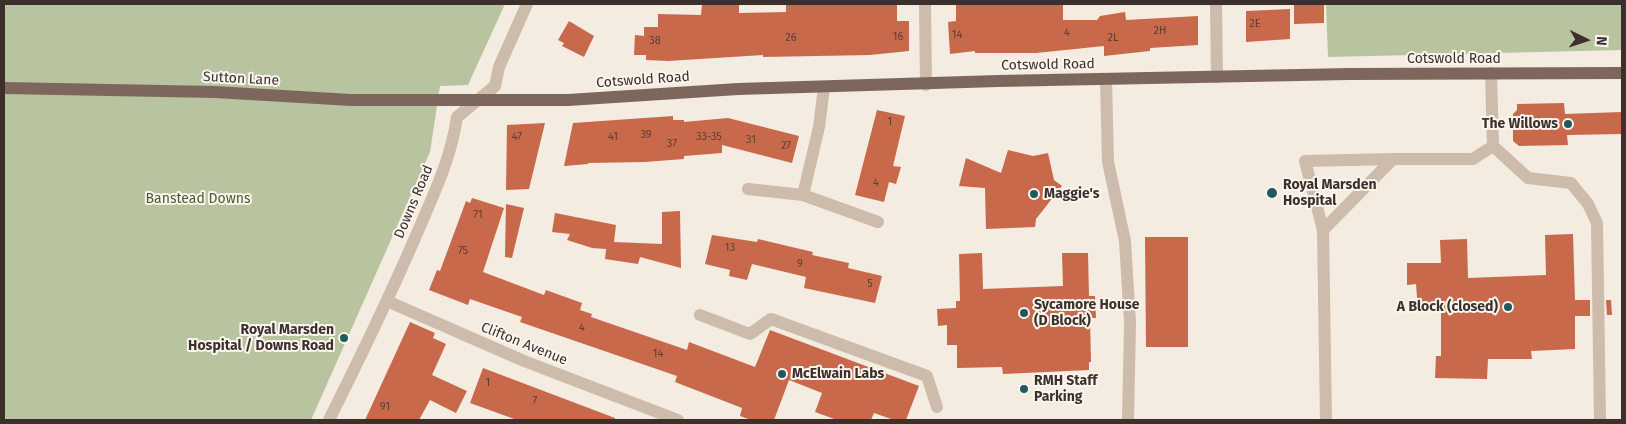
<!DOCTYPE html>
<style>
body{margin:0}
#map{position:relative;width:1626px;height:424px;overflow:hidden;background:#f4ebe1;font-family:"Fira Sans",sans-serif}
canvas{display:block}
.frame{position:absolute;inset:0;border:5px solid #3b302b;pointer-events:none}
.north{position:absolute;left:1561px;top:15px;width:50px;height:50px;-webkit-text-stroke:4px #fbf5ee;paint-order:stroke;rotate:94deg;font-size:14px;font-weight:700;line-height:20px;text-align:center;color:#3b302b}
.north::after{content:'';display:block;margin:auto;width:18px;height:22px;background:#3b302b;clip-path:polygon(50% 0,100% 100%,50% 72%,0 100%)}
</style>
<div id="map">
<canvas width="1626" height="424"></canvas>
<div class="frame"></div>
<div class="north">N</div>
</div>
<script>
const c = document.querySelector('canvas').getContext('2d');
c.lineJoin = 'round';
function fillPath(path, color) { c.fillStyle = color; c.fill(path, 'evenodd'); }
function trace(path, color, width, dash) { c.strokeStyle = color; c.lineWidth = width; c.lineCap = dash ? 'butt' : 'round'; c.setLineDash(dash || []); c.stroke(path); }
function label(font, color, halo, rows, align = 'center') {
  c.font = font + ' "Fira Sans",sans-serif'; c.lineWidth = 4; c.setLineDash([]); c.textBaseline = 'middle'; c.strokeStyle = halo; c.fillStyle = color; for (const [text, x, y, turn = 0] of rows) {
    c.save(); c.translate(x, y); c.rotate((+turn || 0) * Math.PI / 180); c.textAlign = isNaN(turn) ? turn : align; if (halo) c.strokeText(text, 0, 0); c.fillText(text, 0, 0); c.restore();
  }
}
fillPath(new Path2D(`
 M4,4H505L468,85L440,86L430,152L311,420H4Z
 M1326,4H1622V50L1328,57Z`), '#b8c4a0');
fillPath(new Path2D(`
 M702,4H739V13L786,12V5L897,4V21H909V51L870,55L763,57V55L668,61L646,60V55H634L635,35L644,36V27H658V14L701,15Z
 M956,4H1063V20H1097L1100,16L1125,12L1126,20L1198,16V45L1150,48V51L1104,56V46L1036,53H975V51L950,54L948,22L956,21Z
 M1294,4H1324V23L1294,24Z
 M1290,9V39L1246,42V11Z
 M569,21L594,36L584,57L562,46L564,43L558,40Z
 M1564,103L1565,114L1622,112V134L1567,135L1568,145L1519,146L1513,141V114L1517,110V104Z
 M877,110L905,116L893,166L901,167L896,184L889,182L884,202L855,195Z
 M673,116V120H684V122L728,118L799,136L792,163L722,145V153L684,156V159L645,162L588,163V164L564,166L573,123Z
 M545,123L529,189L506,190L507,125Z
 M1008,150L1033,156L1048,153L1054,180L1062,186L1036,219L1035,227L986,229L985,188L959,186L966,158L1001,173Z
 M472,198L504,208L483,272L544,295L546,290L582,303L580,310L592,314L591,317L687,350L689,342L755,367L770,330L919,386L906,420H894L874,413L871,420H837L815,412L822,393L789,380L774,420H751L740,416L742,408L675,382L677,376L520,322L522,317L470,299L468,305L429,290L437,270L440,271L466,201L470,203Z
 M506,204L524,208L512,258L505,257Z
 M680,211L681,268L640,257L638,264L605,259L606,249L592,248L567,240L570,234L552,232L555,213L616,225L614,242L662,244V212Z
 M1573,234L1575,300H1590V316H1575V349L1531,351L1532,359H1488L1487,379L1435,378L1436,356H1441V309L1418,310L1416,284L1407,285V263H1441L1440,240L1467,239L1468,278L1546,275L1545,235Z
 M712,235L757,242L758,239L813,252L812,255L849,263L848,268L882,276L875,303L804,288L806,277L752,264L747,280L729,276L730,270L705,264Z
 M1145,237H1188V347H1146Z
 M982,253L983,289L1063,286L1062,253H1088L1089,296H1095L1096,318H1090L1091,362H1089V370L1003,374L1002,367L957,368V345H947V325L938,326L937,309L956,308V301H960L959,254Z
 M1606,300H1611L1612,315H1607Z
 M410,322L435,333L433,338L446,344L432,375L467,391L456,413L430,400L419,420H365Z
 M483,368L615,418V420H517L470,403Z`), '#c8694b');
trace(new Path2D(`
 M925,4L926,85
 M1216,4L1217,77
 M1491,73L1493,146L1528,178L1571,183L1588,204L1597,223L1600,420
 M1106,79L1108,162L1125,241L1130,322L1128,420
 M748,189L803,195L878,222
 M803,195L819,127L824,88
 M1323,230L1305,161L1393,159
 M387,301L524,361L678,420
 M700,315L750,334L771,319L927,376L937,407
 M329,420C359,360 388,300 415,238C432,198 451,160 457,117L495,86L499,67L527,4
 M1326,420L1323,230L1393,159H1473L1493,146`), '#cdbbac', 12);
trace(new Path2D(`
 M4,88L215,92L351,100H568L738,89L998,81L1349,74L1622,73`), '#7d675c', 12);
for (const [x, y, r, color] of [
 [1568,124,5,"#1f5a5e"],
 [1272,193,6,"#1f5a5e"],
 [1034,194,5,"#1f5a5e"],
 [1508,307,5,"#1f5a5e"],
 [1024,313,5,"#1f5a5e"],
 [344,338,5,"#1f5a5e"],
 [782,374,5,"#1f5a5e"],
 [1024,389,5,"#1f5a5e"]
]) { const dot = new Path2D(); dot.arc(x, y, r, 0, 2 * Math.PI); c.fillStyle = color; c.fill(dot); trace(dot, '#fbf5ee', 2); }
label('11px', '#5e3e33', null, [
 ["2E",1255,24],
 ["2H",1160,31],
 ["4",1067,33],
 ["14",957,35],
 ["16",898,37],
 ["26",791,38],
 ["2L",1113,38],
 ["38",655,41],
 ["1",890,122],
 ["39",646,135],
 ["47",517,137],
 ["41",613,137],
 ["33-35",709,137],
 ["31",751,140],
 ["37",672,144],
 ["27",786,146],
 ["4",876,183],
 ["71",478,215],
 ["13",730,248],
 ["75",463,251],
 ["9",800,264],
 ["5",870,284],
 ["4",582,328],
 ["14",658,354],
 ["1",488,383],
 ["7",535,401],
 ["91",385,407]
]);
label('14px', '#3b302b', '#fbf5ee', [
 ["Cotswold Road",1454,59],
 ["Cotswold Road",1048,65,-1],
 ["Sutton Lane",241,79,3],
 ["Cotswold Road",643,80,-4],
 ["Downs Road",414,202,-67],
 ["Clifton Avenue",524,344,22]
]);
label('bold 14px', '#3b302b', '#fbf5ee', [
 ["The Willows",1558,124,"right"],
 ["Royal Marsden",1283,185],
 ["Hospital",1283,201],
 ["Maggie's",1044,194],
 ["Sycamore House",1034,305],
 ["(D Block)",1034,321],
 ["A Block (closed)",1498,307,"right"],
 ["Royal Marsden",334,330,"right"],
 ["Hospital / Downs Road",334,346,"right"],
 ["McElwain Labs",792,374],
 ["RMH Staff",1034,381],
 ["Parking",1034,397]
], 'left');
label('14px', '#4a5a2e', '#fbf5ee', [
 ["Banstead Downs",198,199]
]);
</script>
